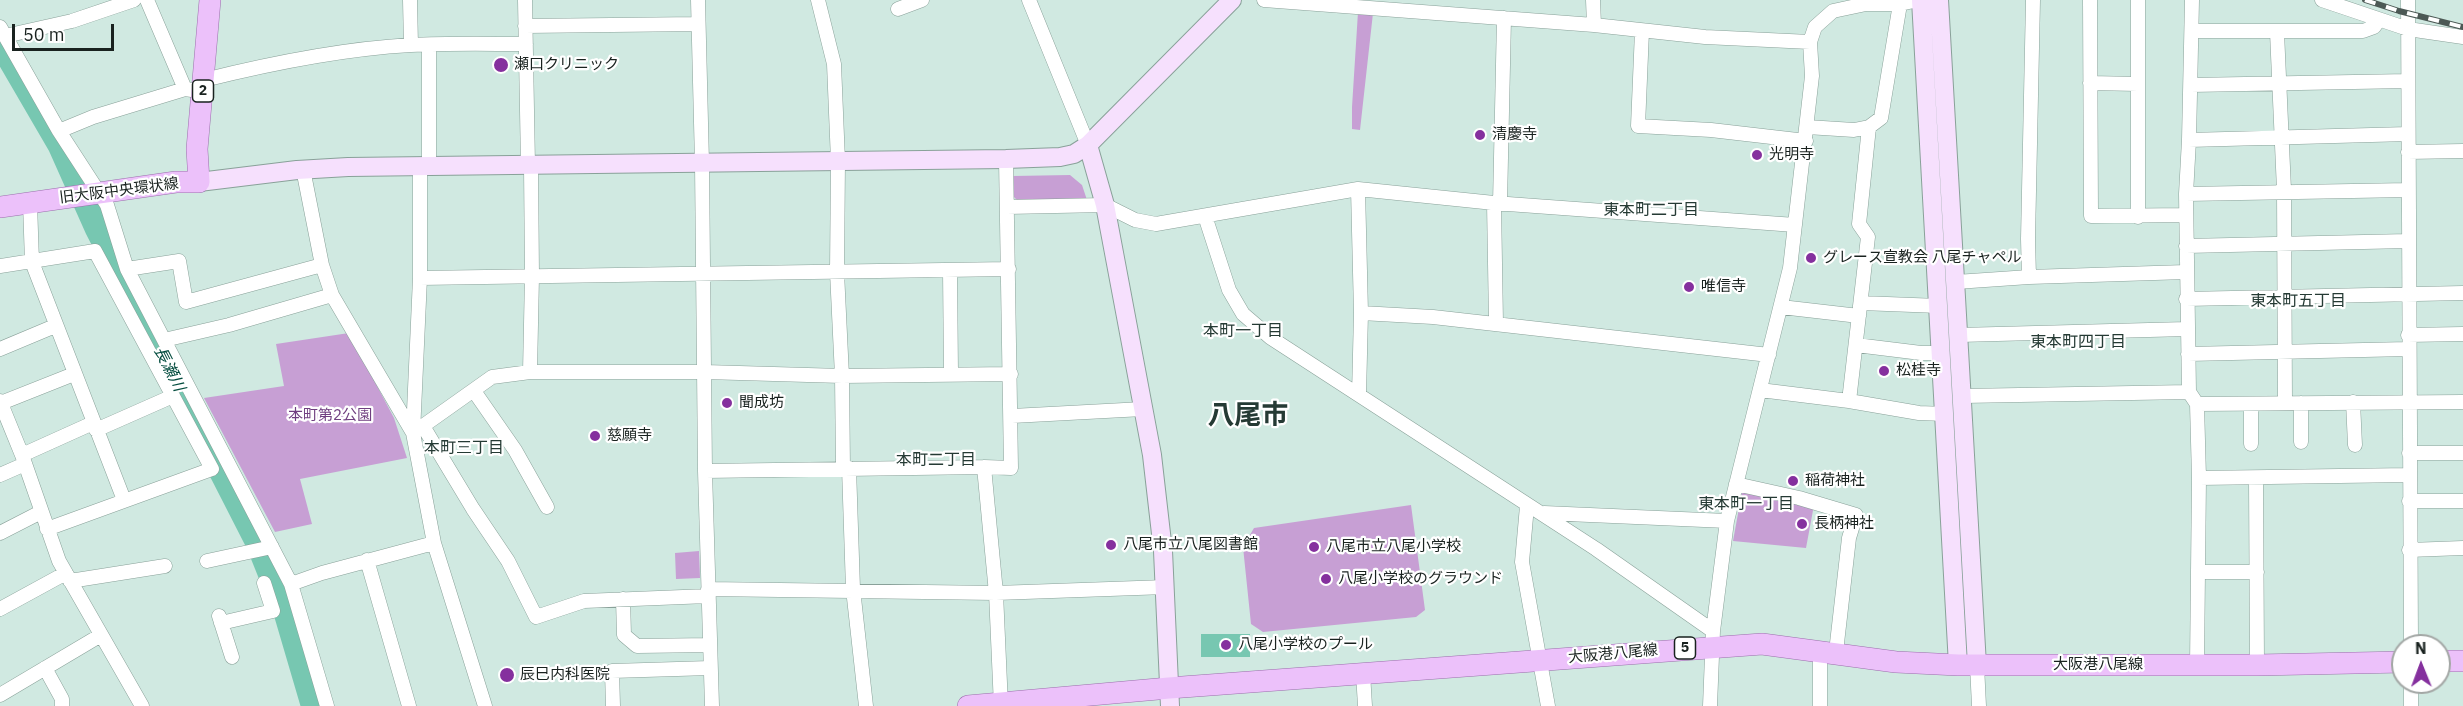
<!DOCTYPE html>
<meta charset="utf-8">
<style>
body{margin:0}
#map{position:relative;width:2463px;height:706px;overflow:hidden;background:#d0e9e1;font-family:"IBM Plex Sans",sans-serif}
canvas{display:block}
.north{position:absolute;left:2391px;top:634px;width:60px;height:60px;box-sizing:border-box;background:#fff;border:2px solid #a3a7a5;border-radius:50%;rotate:359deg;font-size:16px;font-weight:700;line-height:24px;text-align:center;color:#19221f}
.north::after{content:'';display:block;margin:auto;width:21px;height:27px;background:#85309e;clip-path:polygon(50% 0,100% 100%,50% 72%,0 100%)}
.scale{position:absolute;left:12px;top:24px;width:102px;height:27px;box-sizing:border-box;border:3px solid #19221f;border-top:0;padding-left:8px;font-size:18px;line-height:21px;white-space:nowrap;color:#19221f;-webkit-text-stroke:4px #fff;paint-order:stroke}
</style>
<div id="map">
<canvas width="2463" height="706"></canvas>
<div class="north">N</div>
<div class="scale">50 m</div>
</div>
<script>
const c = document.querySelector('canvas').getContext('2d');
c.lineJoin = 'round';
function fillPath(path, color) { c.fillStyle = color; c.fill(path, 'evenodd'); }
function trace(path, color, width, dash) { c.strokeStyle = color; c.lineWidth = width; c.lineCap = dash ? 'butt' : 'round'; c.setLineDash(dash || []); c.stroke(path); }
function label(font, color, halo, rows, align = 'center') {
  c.font = font + ' "IBM Plex Sans","Noto Sans JP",sans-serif'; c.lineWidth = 4.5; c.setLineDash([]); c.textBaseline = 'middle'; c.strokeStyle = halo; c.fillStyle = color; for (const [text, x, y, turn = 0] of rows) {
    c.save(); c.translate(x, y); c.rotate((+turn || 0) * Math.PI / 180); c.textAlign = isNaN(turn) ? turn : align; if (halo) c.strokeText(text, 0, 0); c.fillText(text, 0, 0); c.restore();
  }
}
fillPath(new Path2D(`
 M1358,12L1373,13L1360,130L1352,129V107Z
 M1070,175L1082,185L1087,200L1018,201L1013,196V176Z
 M349,333L394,418L407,458L300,479L312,524L275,532L204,398L284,386L276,344Z
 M1742,492L1814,505L1806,548L1733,541Z
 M1411,505L1425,610L1416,617L1263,632L1251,624L1243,547L1254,528Z
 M699,551L700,578L676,579L675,553Z`), '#c79fd4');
fillPath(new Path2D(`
 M1201,634H1250V657H1201Z`), '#77c7b1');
trace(new Path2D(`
 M0,43L60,146L97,229L258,544L286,614L313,706`), '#77c7b1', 24);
const street = new Path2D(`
 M147,0L185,89L192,90
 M410,0L411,45
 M525,0L528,165
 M698,0L702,163L705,471L712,706
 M818,0L834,64L838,161L837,272L842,376L843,469
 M1029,0L1088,145
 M1264,0L1594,25L1705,37L1810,42
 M1593,0L1594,25
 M2090,0L2091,216L2186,215
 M2192,0L2189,140L2186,194L2189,392L2197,404L2199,478L2197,665
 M2322,0L2408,29L2463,37
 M2408,0L2411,646
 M898,9L922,0
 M525,26L698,24
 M0,27L59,131L107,205L127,269L291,584L327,706
 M1642,31L1638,126L1711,130L1806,141
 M2192,31H2363L2374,27L2379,20
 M2277,32L2284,190L2285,403
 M5,36L72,21L134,0
 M429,45V166
 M204,80C272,63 341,49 411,45C449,43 488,44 526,44
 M2090,83L2138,84
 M2191,85L2408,81
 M1807,127L1854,130L1869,127L1881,118L1900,4
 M59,131L93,117L185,89
 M2189,140L2408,134
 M2408,152L2463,151
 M420,166V278L413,433L434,543L485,706
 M303,169L322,265L332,295L413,433
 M1358,189L1361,313L1359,395
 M2186,194L2408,190
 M30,203L32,262L124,500
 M1494,203L1496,323
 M1500,204L1504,18
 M1007,207L1105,205L1135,220L1156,224L1358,189L1494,203L1795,225
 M1205,216L1229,290L1243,314L1271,338L1596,549L1713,631
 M2138,217V0
 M2186,246L2408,241
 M0,266L95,251L212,469L47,529
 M127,269L179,261L186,302L322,265
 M950,270L951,374
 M2029,277L2028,239L2033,0
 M420,278L1009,269
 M1956,282L2029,277L2186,272
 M2186,299L2463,293
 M1861,303L1939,306
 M1781,307L1859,316
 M1361,313L1433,317L1769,355
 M1959,335L2187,329
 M2408,335L2463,334
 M164,340L229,325L332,295
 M1856,345L1921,353H1941
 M0,349L55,326
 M2188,354L2408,349
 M530,372L532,276L531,166
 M1760,390L1849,401L1919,413L1945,414
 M474,391L515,450L547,507
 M1963,396L2189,392
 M0,401L22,455L59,561L142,706
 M1849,401L1868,237L1859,224L1869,127
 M2353,402L2355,445
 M1,403L74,374
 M2301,403V442
 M2197,404L2463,402
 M2251,405V444
 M1012,416L1143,409
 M423,426L473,509L508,561L536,617L584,601L708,596
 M96,430L173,396
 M413,433L492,377L530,372H705L842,376L1011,374
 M2409,453H2463
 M22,455L93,423
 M984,467L996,593L1001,706
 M849,468L853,589L866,706
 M705,471L984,467L1011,468L1006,159
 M0,475L25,464
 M2199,478L2409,475
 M2256,479L2257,665
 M1736,484L1799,498L1856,515L1849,538L1836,652
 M2409,501H2463
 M1527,506L1522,562L1548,706
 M1544,513L1727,521
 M0,533L41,512
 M2409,550L2463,548
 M367,560L409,706
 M207,561L272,547
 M2199,572H2257
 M70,581L165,566
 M291,584L322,573L434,543
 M708,589L996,593L1166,587
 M623,599L624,635L637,646L710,645
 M0,609L66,573
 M219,616L232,657
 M221,623L273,611L264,583
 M1977,665L1979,706
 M45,668L62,699V706
 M1363,673L1365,706
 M2411,682V706
 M0,695L101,635
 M613,706L612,671L710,668
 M1710,706L1713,631L1727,521L1790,268L1812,76L1810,42L1815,27L1833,11L1866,4H1900L1918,0
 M1820,706V650`);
const secondary = new Path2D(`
 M1921,0L1958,665
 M1939,0L1977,665
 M1088,145L1105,205L1152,455L1163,551L1170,706
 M199,182L297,170L348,167L1006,159L1060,157L1074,154L1088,145L1232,0`);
const primary = new Path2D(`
 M0,207L176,182H199L197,149L210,0
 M2439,661H2463
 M968,706L1169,688L1762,644L1896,662L1958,665H2257L2403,662`);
trace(street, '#89a199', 15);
trace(secondary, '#89a199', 20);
trace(primary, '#9a6fab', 22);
trace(street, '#fff', 14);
trace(secondary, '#f6e0fd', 18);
trace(primary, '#ecc1fa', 21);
const rail = new Path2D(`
 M2365,0L2399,11L2463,27`);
trace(rail, '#4c5955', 6);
trace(rail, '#fff', 4, [11]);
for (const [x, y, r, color] of [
 [501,65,8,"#85309e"],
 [1480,135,6,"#85309e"],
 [1757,155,6,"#85309e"],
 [1811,258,6,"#85309e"],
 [1689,287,6,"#85309e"],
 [1884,371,6,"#85309e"],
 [727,403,6,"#85309e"],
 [595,436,6,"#85309e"],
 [1793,481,6,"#85309e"],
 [1802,524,6,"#85309e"],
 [1111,545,6,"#85309e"],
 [1314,547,6,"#85309e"],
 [1326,579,6,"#85309e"],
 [1226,645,6,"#85309e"],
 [507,675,8,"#85309e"]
]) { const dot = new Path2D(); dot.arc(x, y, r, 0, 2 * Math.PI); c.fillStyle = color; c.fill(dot); trace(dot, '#fff', 2); }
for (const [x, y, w] of [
 [203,91,21],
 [1685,648,21]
]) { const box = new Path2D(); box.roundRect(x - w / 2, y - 11, w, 22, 4.5); c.fillStyle = '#fff'; c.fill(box); trace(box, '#19221f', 1.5); }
label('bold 14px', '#19221f', null, [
 ["2",203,91],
 ["5",1685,648]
]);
label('15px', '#19221f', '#fff', [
 ["瀬口クリニック",514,65],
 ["清慶寺",1492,135],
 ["光明寺",1769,155],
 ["グレース宣教会 八尾チャペル",1823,258],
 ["唯信寺",1701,287],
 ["松桂寺",1896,371],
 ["聞成坊",739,403],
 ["慈願寺",607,436],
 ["稲荷神社",1805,481],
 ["長柄神社",1814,524],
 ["八尾市立八尾図書館",1123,545],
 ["八尾市立八尾小学校",1326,547],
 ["八尾小学校のグラウンド",1338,579],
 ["八尾小学校のプール",1238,645],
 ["辰巳内科医院",520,675]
], 'left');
label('15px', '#19221f', '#fff', [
 ["旧大阪中央環状線",119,191,-7],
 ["大阪港八尾線",1613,654,-5],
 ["大阪港八尾線",2098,665]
]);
label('15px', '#703f80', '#fff', [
 ["本町第2公園",330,416]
]);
label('16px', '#253a34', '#fff', [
 ["東本町二丁目",1651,210],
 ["東本町五丁目",2298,301],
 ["本町一丁目",1243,331],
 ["東本町四丁目",2078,342],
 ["本町三丁目",464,448],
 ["本町二丁目",936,460],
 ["東本町一丁目",1746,504]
]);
label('italic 16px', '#034c3e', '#fff', [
 ["長瀬川",169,369,63]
]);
label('bold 27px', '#253a34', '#fff', [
 ["八尾市",1248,416]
]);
</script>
